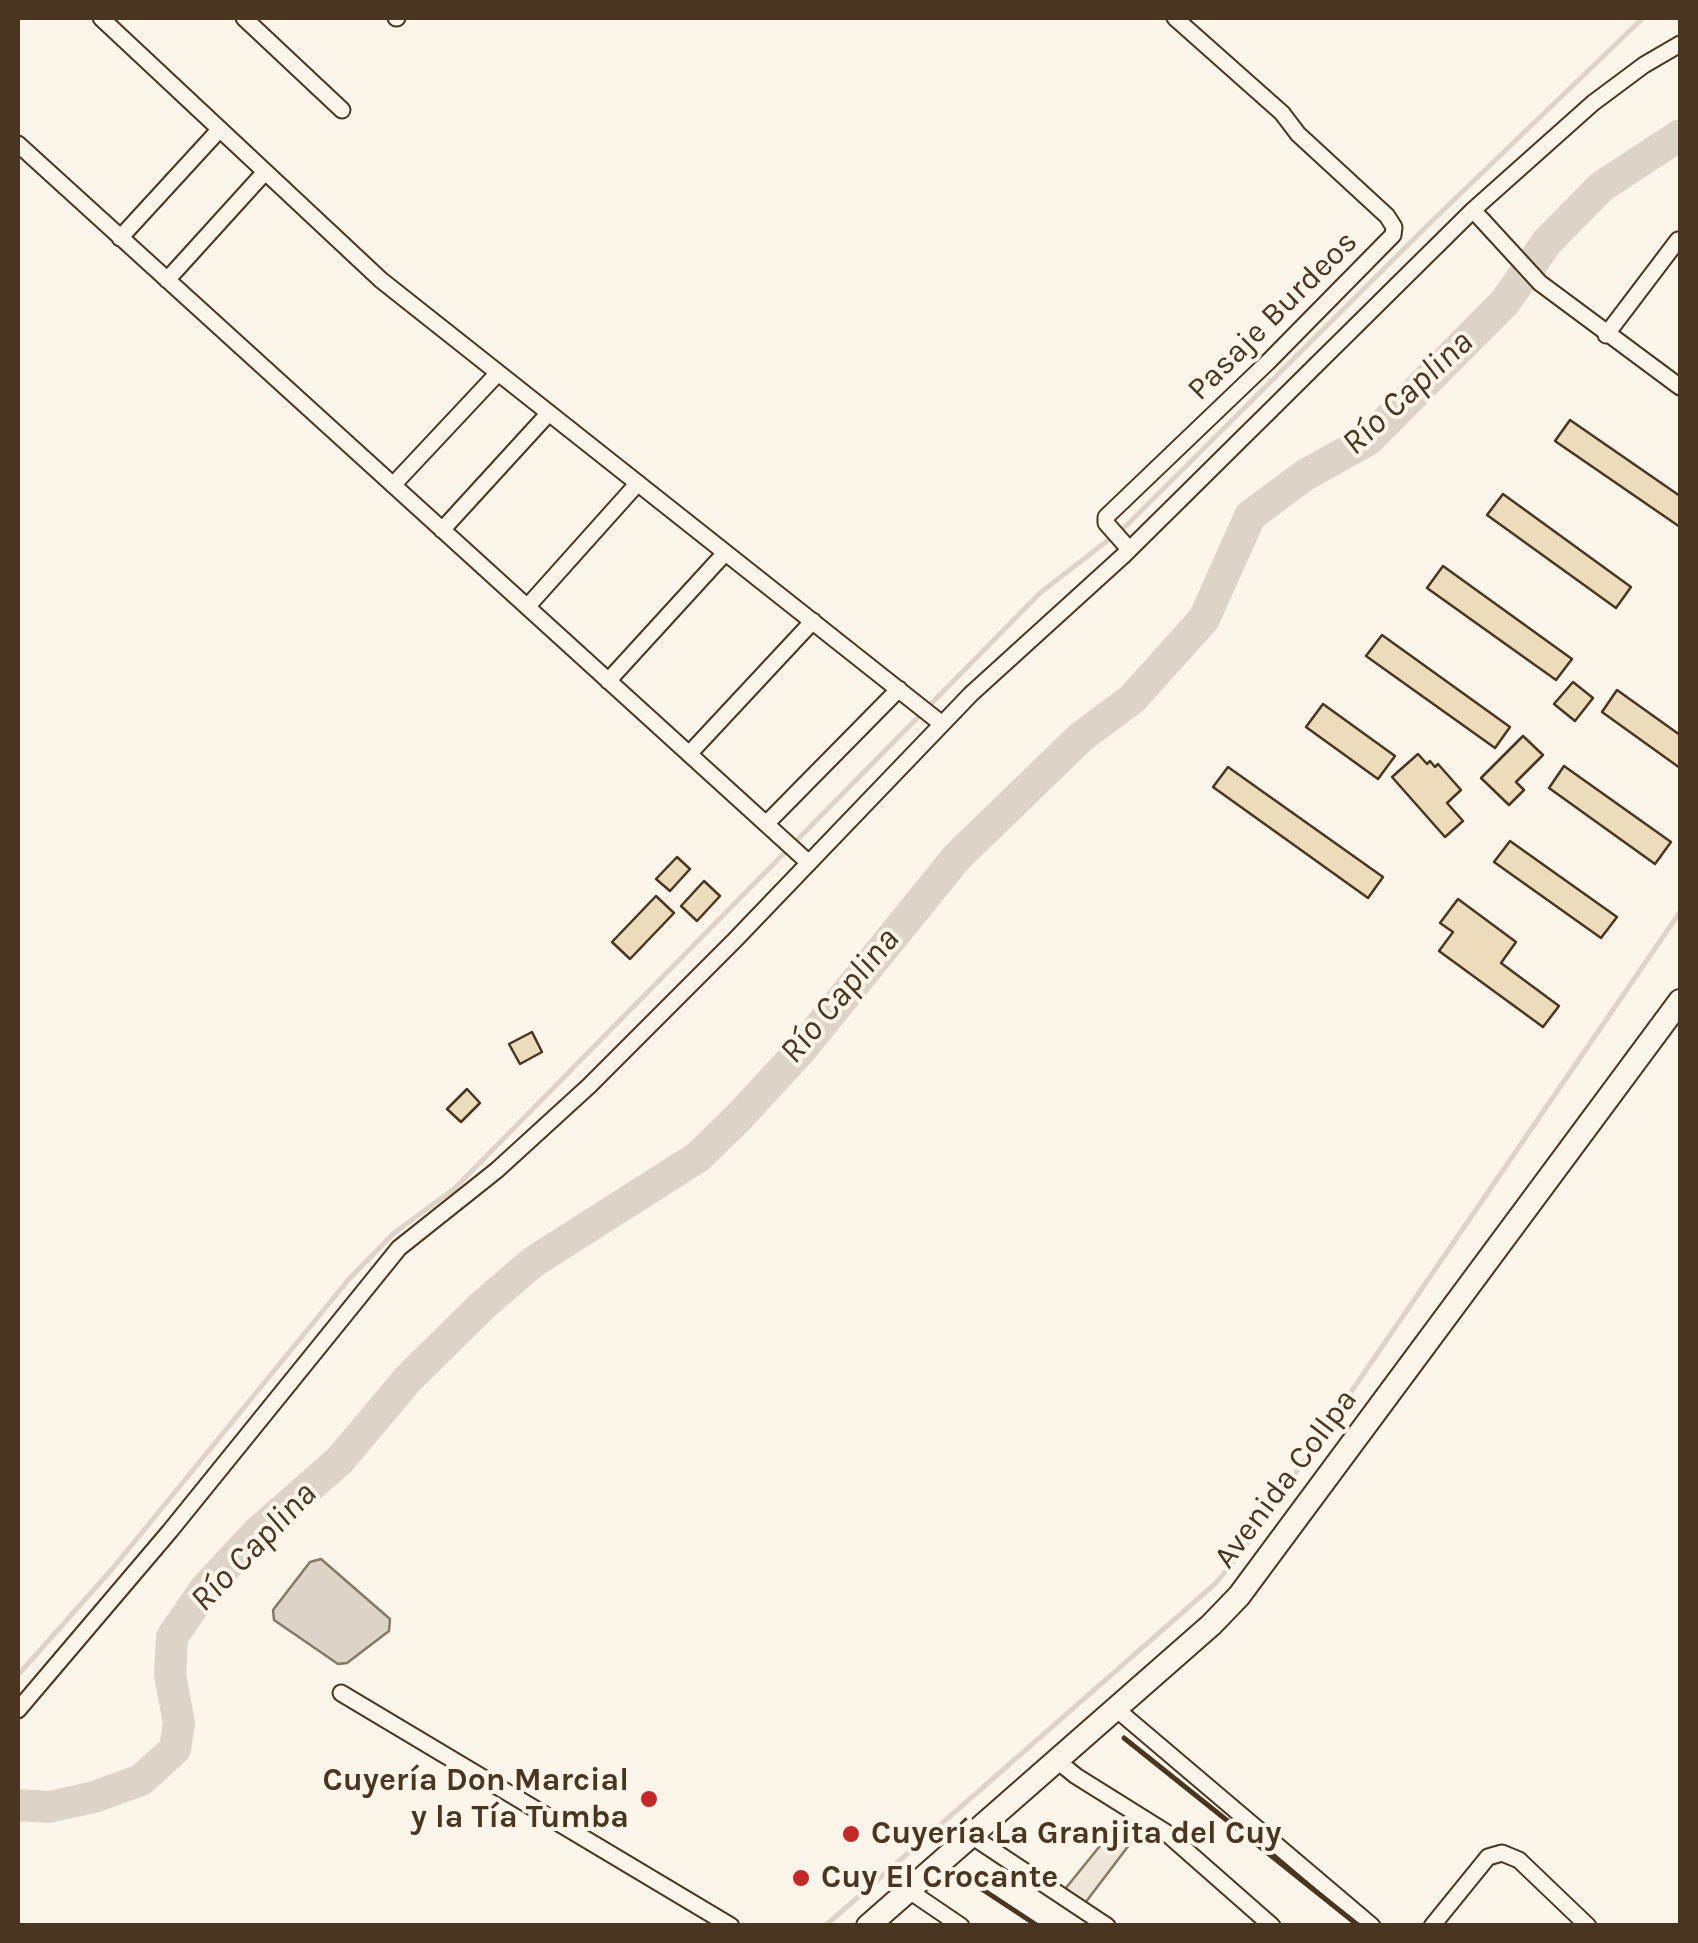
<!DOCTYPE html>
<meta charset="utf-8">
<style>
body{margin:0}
#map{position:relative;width:1698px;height:1943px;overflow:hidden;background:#fbf6e9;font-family:Karla,sans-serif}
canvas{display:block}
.frame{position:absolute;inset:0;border:20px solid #4a3520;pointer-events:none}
</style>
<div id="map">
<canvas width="1698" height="1943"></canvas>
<div class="frame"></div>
</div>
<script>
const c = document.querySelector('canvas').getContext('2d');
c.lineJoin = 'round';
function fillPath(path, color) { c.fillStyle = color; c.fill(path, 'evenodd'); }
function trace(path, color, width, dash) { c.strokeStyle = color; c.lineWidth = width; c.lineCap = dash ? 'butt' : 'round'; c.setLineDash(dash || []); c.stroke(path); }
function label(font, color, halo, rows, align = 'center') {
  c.font = font + ' Karla,sans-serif'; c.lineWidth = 8; c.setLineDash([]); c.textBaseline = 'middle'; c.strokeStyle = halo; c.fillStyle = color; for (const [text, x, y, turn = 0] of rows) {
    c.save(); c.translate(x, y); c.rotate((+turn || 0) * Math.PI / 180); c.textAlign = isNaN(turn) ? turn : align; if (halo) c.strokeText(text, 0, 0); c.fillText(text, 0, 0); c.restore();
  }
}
const green = new Path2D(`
 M1125,1815L1142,1828L1082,1907L1061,1894Z`);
fillPath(green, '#ede6d9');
trace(green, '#887966', 2.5);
const water = new Path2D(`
 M321,1559L390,1619L389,1631L347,1663L338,1664L274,1620L273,1610L310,1562Z`);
fillPath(water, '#dcd4c6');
trace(water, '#887966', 2.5);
trace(new Path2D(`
 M18,1675L113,1568L349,1279L393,1234L455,1188L1040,593L1125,527L1431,222L1643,18
 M825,1926L1216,1583L1240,1554L1680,912`), '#dcd4c6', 5);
trace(new Path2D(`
 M18,1805L49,1807L94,1797L141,1780L175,1749L179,1723L170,1675L172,1637L205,1589L257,1533L340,1460L408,1379L482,1306L533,1262L698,1157L739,1117L800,1051L957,857L1081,737L1132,699L1204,619L1250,516L1305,475L1368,440L1505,302L1547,242L1601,187L1680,135`), '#dcd4c6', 32);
const building = new Path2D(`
 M1570,420L1680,496V527L1555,441Z
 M1503,494L1631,587L1616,608L1487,515Z
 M1443,566L1572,659L1556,680L1427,588Z
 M1382,635L1510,727L1495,748L1366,656Z
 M1573,682L1593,698L1575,721L1554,704Z
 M1617,690L1680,735V768L1602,712Z
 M1323,704L1395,756L1378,779L1306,727Z
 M1523,736L1543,755L1516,782L1524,790L1509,805L1481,778Z
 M1418,754L1427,764L1430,761L1435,767L1438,764L1461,790L1447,803L1463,821L1445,837L1392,777Z
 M1564,766L1671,842L1655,864L1549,788Z
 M1228,767L1383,877L1368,898L1213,787Z
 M1510,841L1617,917L1601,938L1494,862Z
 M677,857L690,869L670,891L656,879Z
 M704,881L720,896L697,921L681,906Z
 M656,896L674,913L630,959L612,942Z
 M1458,899L1516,942L1501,963L1559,1006L1543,1027L1439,951L1453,932L1440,923Z
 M532,1032L542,1052L520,1064L509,1044Z
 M467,1089L480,1103L461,1122L447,1109Z`);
fillPath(building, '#ecdcbc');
trace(building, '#4a3520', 2.5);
const minor = new Path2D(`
 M101,18L381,280L942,724
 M244,18L342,110
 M396,18H397
 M18,144L809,863
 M1473,210L1540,283L1680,387
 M120,238L220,129
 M167,280L265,172
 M1606,335L1678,240
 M393,485L498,373
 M442,530L549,413
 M1129,549L1106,523V517L1268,362L1393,235L1394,227L1387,216L1298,134L1282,113L1175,18
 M527,607L638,483
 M608,681L725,553
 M689,754L813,621
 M766,824L899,689
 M341,1693L731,1926
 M1115,1708L1372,1926
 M18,1710L170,1531L399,1248L497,1170L589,1086L734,941L971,694L1124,555L1473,210L1593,103L1644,65L1680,44
 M1055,1759L1076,1776L1164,1831L1272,1926
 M970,1835L1107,1926
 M908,1890L961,1926
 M1432,1926L1488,1857L1502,1853L1519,1860L1588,1926`);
const secondary = new Path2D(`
 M868,1926L1211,1625L1239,1596L1680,1001`);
trace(minor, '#4a3520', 19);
trace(secondary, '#4a3520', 26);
trace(minor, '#fbf6e9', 15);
trace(secondary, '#fbf6e9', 22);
trace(new Path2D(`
 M1124,1738L1359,1926
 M965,1878L1038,1926`), '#4a3520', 5);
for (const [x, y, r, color] of [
 [649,1799,10,"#c62828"],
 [851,1834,10,"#c62828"],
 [801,1878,10,"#c62828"]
]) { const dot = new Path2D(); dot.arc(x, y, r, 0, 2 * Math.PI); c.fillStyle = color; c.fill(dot); trace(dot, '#fbf6e9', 4); }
label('32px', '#4a3520', '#fbf6e9', [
 ["Pasaje Burdeos",1273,316,-45],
 ["Avenida Collpa",1286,1479,-53]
]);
label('bold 32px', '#4a3520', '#fbf6e9', [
 ["Cuyería Don Marcial",629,1781,"right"],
 ["y la Tía Tumba",629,1818,"right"],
 ["Cuyería La Granjita del Cuy",871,1834],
 ["Cuy El Crocante",821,1878]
], 'left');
label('italic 35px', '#4a3520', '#fbf6e9', [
 ["Río Caplina",1408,393,-43],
 ["Río Caplina",840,996,-50],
 ["Río Caplina",254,1547,-46]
]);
</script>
